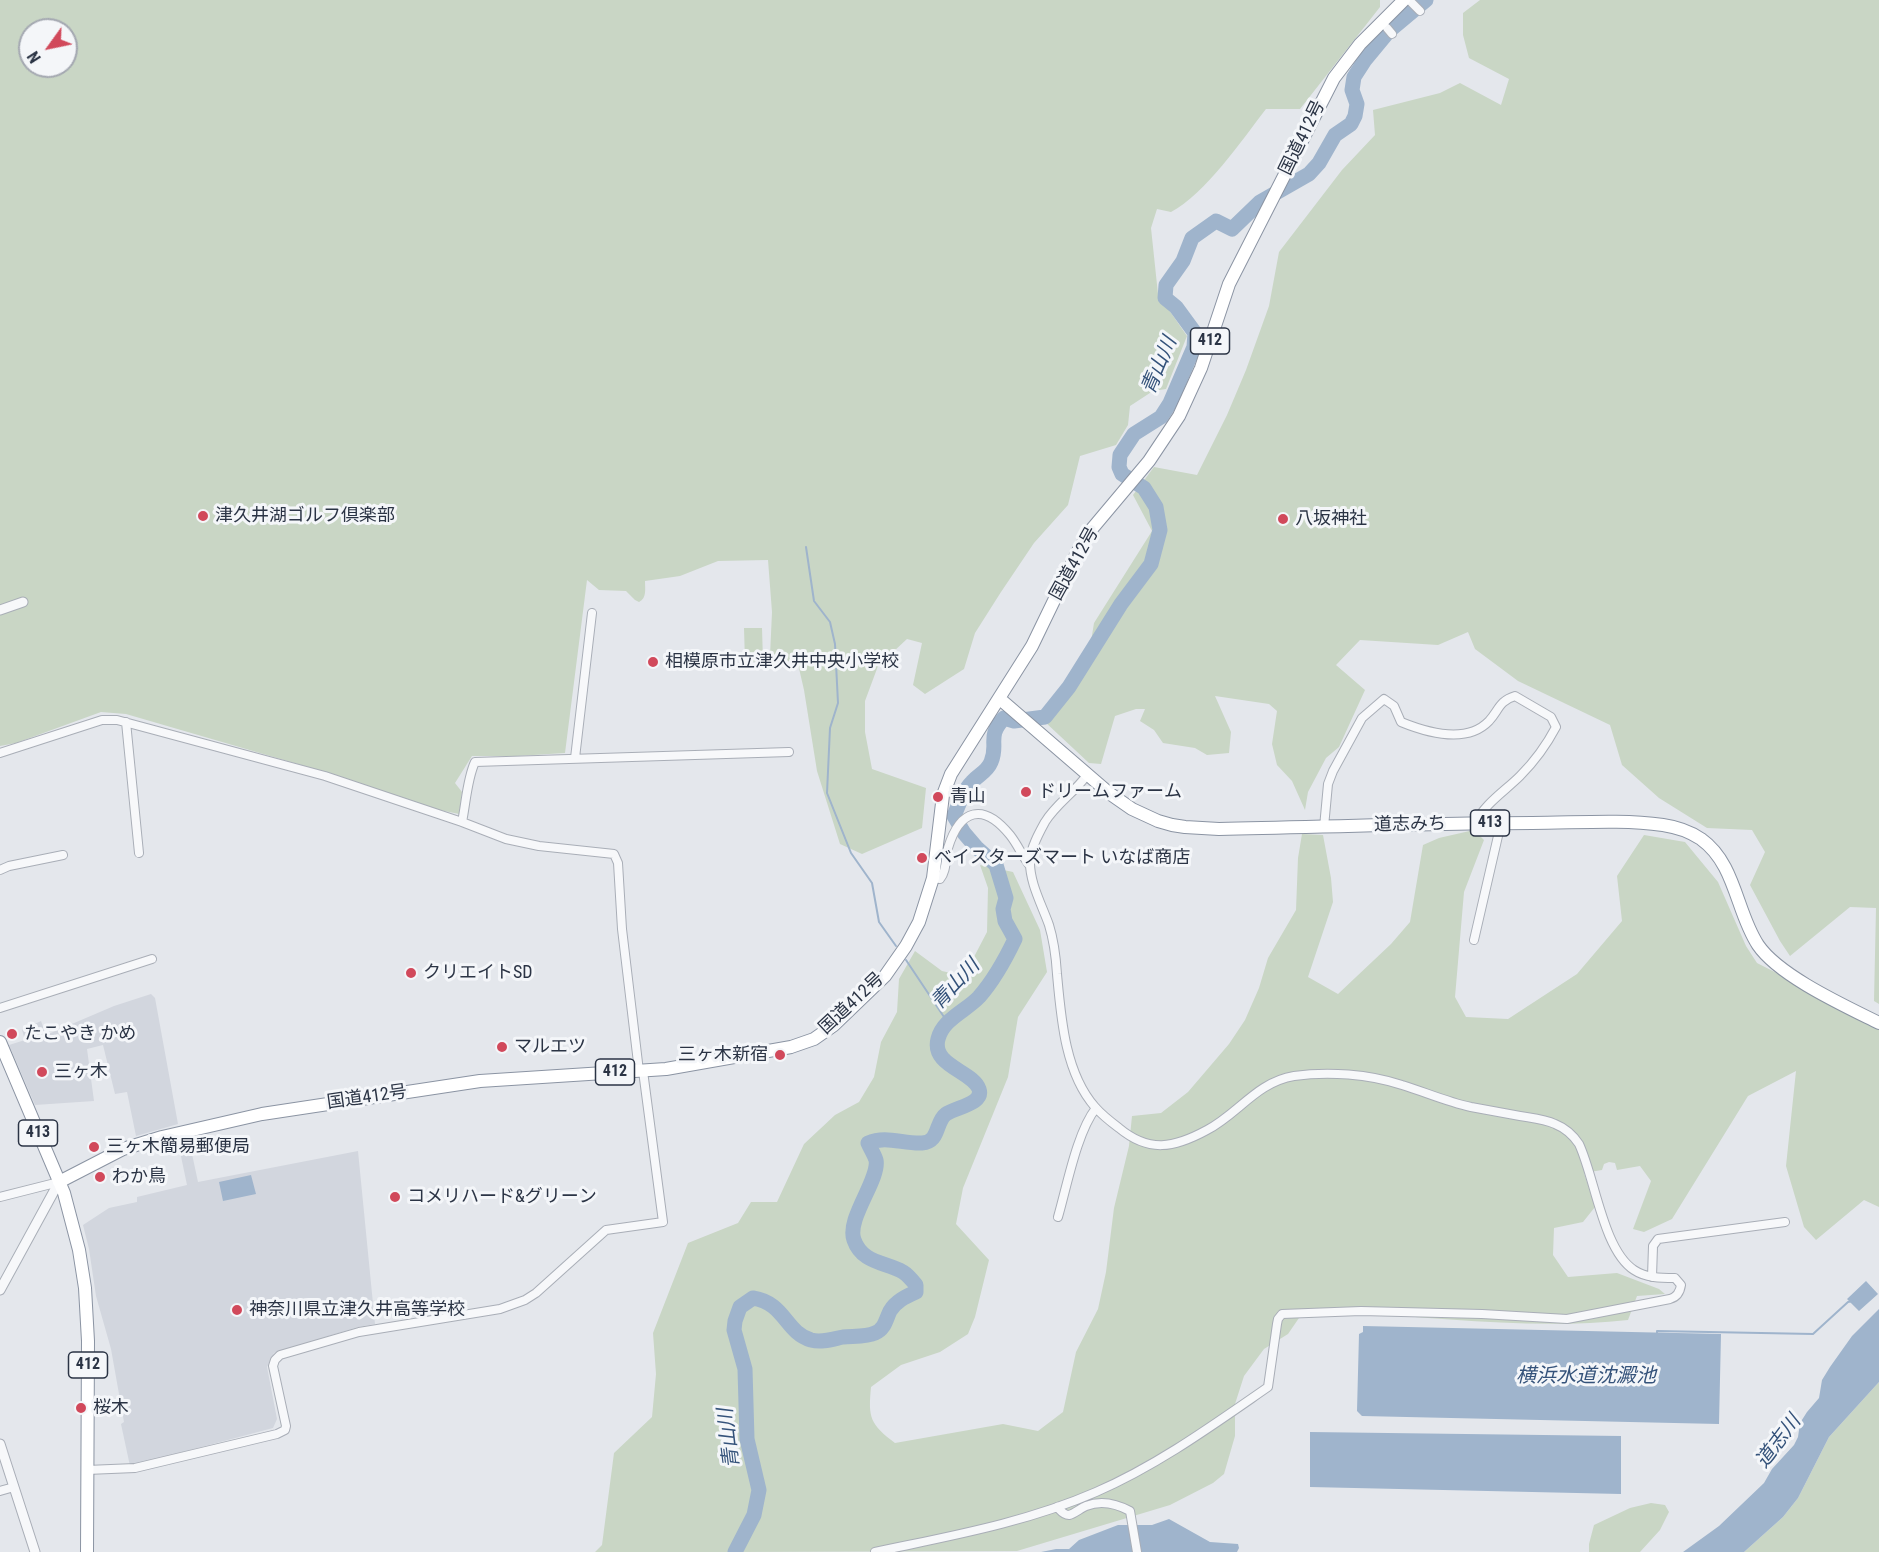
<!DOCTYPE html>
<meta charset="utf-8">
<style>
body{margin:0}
#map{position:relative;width:1879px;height:1552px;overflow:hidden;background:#e4e7ec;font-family:"Roboto Condensed",sans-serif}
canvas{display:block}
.north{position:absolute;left:18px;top:18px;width:60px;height:60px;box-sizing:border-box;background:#f4f6f9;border:2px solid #a4a8b1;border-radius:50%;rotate:237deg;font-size:16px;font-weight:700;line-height:24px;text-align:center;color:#2b3445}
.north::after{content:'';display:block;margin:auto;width:21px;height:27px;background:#d1495b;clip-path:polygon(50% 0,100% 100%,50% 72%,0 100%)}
</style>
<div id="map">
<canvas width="1879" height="1552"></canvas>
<div class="north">N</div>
</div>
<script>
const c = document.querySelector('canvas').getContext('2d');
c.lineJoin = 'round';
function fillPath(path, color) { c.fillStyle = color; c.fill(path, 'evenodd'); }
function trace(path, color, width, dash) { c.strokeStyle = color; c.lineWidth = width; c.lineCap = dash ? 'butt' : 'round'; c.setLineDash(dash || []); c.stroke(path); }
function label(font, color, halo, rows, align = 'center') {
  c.font = font + ' "Roboto Condensed","Noto Sans JP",sans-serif'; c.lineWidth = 6; c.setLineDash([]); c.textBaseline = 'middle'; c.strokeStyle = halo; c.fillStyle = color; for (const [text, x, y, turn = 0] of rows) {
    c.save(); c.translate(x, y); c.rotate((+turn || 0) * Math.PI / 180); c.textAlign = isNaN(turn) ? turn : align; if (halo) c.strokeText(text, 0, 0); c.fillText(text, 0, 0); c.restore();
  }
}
fillPath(new Path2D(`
 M151,994L155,998L178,1124L136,1136L127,1092L115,1094L103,1045L87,1049L94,1101L35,1105L9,1045L25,1040L22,1030L41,1021L46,1035L114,1006Z
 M189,1140L198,1182L358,1151L375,1324L358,1327L274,1353L267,1367L277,1419L273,1428L130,1466L121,1424L124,1422L111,1349L96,1296L89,1249L83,1225L109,1208L137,1202V1197L187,1185L178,1142Z`), '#d2d6de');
fillPath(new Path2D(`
 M0,0H1380V7L1300,109H1266C1242,140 1205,194 1171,212L1157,209L1151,228L1158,294L1187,336L1166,389L1153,391L1130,406L1128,425L1116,445L1080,456L1068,505L1034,543L1001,592L975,633L964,669L925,694L913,685L922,643L907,639L878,666L865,701V732L872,769L926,788L922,828L862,854L840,844L817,771L804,690L798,664L770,656L772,612L768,560L718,561L680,576L645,581C645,589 647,598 639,602L635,600L626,591L599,590L587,580L565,753L517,756H472L455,783L462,792L459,814L430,808L325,772L126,714L101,712L16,743L0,746ZM30,30H66V66H30Z
 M1480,0H1879V1004L1874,1001L1876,908L1850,907L1790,956L1780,941L1750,885L1765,852L1752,830L1707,828L1659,798L1622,765L1610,725L1518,681L1475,649L1468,632L1438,645L1360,640L1336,665L1365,690L1339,747L1326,758L1308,792L1305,810L1292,781L1277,765L1272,744L1277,711L1269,704L1215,696L1231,732L1229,753L1207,755L1195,748L1163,743L1154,730L1140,721L1145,709H1136L1115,716L1101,764L1089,763L1045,722L1087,666L1094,623L1152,531L1133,495L1154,467L1197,475L1227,415L1246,370L1269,306L1279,252L1342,170L1375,135L1373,110L1440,93L1460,83L1501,105L1509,79L1469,58L1463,35V13Z
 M744,628H762L763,661L745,662Z
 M1474,830L1484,840L1464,892L1455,997L1466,1017L1508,1019L1577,974L1622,921L1617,876L1644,835L1685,842L1718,882L1746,946L1757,963L1879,1025V1207L1864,1200L1816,1240L1804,1227L1786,1166L1796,1071L1748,1096L1672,1219L1644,1232L1633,1229L1651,1181L1640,1166L1617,1170L1615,1163L1609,1162L1604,1164L1602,1170L1584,1173L1595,1207L1583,1222L1554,1228L1553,1255L1568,1277L1617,1273L1659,1289L1665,1294L1637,1296L1628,1320C1536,1330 1441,1318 1349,1312L1331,1316L1299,1318L1288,1334L1264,1349L1244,1376L1235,1404V1436L1224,1474L1213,1483L1170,1505L1017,1551L736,1552L731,1545L730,1552H595L602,1545L614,1453L652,1417L656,1374L653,1333L688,1243L738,1223L751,1202H777L804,1144L835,1115L859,1102L874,1077L881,1042L897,1012L899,979L915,951L942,971L964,976L987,932L988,888L980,865L1013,872L1040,930L1047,972L1018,1017L1008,1077L963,1188L956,1224L989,1260L975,1317L968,1334L940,1352L901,1365L871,1387C868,1418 870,1424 895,1443L1003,1424L1038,1431L1063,1412L1076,1352L1098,1309L1106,1272L1114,1208L1129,1146L1132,1116L1161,1113L1188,1092L1229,1044L1245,1020L1259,988L1268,958L1296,910L1298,858L1302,834L1323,835L1331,878L1333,902L1308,977L1338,994L1391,944L1410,922L1423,845L1439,838Z
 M1879,1382V1552H1744L1783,1517L1798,1498L1829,1437Z
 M1651,1503L1665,1505L1669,1512L1660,1530L1640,1552H1589V1544L1594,1525L1630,1508Z`), '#c9d6c5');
fillPath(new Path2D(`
 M251,1175L256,1194L223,1201L219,1182Z
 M1866,1281L1878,1294L1859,1311L1847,1299Z
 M1879,1309V1382L1829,1437L1798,1498L1783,1517L1744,1552H1683L1719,1526L1764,1483L1772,1469L1794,1445L1798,1437L1800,1423L1807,1412L1819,1398L1822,1380L1830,1367L1852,1336Z
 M1363,1326L1721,1334L1719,1424L1362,1416L1357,1411L1359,1334L1363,1332Z
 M1310,1432L1621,1436V1494L1310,1487Z
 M1169,1519L1210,1542L1238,1544L1239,1548L1237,1552H1041L1056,1549H1069L1079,1540L1118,1525H1152Z`), '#9fb4cc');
trace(new Path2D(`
 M806,547L814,601L830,622L835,644L838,703L830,728L827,793L851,853L872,883L879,922L896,946
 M906,960L948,1023
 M1657,1333V1331L1813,1334L1848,1302L1853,1301`), '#9fb4cc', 2);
trace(new Path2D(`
 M735,1552L754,1515L759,1490L747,1439L745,1369L734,1330L735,1321L740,1307L753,1298C785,1303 785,1332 811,1340C822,1343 833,1339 843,1337C853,1336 867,1337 875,1333C885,1329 886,1319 890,1311C896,1301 905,1297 916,1292V1285C912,1280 908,1275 903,1272C885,1262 862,1263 854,1240C846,1219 880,1179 876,1160C874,1154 870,1148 868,1143C886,1135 903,1144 922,1143C940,1142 935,1122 946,1114C956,1107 984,1104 979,1089C973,1071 931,1066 938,1039C943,1019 966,1011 979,997C994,980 1005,960 1015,939L1005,921L1003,909L1006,898L996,865L976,847L964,833L954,816C959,804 963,791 972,782C979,774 987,772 991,762C999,744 986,737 1004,718L1014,721L1045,717L1069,687L1121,604L1151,564L1160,530L1156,507L1144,488L1122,474L1119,467L1120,455L1134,434L1161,417L1170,403L1194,347L1195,333L1176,307L1165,298L1166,285L1183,261L1192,238L1216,221L1232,229L1260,202L1309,174L1319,163L1335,135L1351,124L1355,116L1357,104L1352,90L1354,77L1365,60L1389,31L1426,0`), '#9fb4cc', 15);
const minor = new Path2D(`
 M1409,0L1420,11
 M1387,28L1392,34
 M126,722L139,853
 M0,753L102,720H117L325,776L462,822L506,839L539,846L614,854L618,863L622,929L639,1071
 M575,758L592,613
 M462,822C466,803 467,779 475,762L789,752
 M1324,827L1328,784L1333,771L1362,718L1384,699L1394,706L1401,722C1428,733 1467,744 1489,721C1499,710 1499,701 1515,696L1551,717L1556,727C1547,744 1533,763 1520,776C1505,791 1484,804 1475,824
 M0,870L9,866L63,855
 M933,878L940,879C947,871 945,858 948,848C960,809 983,802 1010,835C1018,845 1022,856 1030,866
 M1474,940L1501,823
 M0,1008L152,959
 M0,1197L59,1182
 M1058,1217C1067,1186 1077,1132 1096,1108
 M1652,1277L1653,1246L1658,1239L1785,1222
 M87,1470L135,1468L277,1434L285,1430L286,1426L273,1366L275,1360L280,1355L359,1332L500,1309L525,1300L536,1293L606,1230L663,1222L643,1071
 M0,1491L14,1487
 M1057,1507C1060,1510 1063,1515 1069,1515C1074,1514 1081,1508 1086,1506C1101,1500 1117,1504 1130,1511L1137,1552
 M875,1552C950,1536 1025,1523 1096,1492C1158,1465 1213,1425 1268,1387L1277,1324L1278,1319L1282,1314L1361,1311L1482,1314L1567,1319L1670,1299C1677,1297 1680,1292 1681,1285L1675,1278C1661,1278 1646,1278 1634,1270C1603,1250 1595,1178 1579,1144C1573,1135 1565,1128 1555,1124C1544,1119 1531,1118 1520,1116C1503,1113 1487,1110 1471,1107C1447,1102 1425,1092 1402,1085C1369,1074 1328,1071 1294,1076C1257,1082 1238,1114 1207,1130C1174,1148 1149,1153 1119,1128C1111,1122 1102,1115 1095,1107C1065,1073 1061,1018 1057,974C1056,958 1054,941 1049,925C1042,905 1029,882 1030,860C1031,847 1039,833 1045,822C1056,804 1075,792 1087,775`);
const tertiary = new Path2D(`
 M0,610L23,602
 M0,1290L59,1182
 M0,1444L35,1552`);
const trunk = new Path2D(`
 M1000,699L1109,793L1132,809L1158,821L1172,825L1185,827L1219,829C1323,827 1427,823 1532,823C1575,823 1620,819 1663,825C1677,827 1689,831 1701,839C1736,864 1736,912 1758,945C1779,976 1845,1006 1879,1023
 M0,1042L64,1193L79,1250L85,1288L88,1341L87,1552
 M59,1182L123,1149L162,1137L262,1114L480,1081L666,1069L791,1047L814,1039L834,1025L885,976L906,946L919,922L933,878L943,795L951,774L1032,646L1077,553L1091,530L1149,461L1179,416L1201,368L1229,284L1334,78L1360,44L1404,0`);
trace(minor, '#a9aeb7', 10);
trace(tertiary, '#a9aeb7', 11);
trace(trunk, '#8b94a3', 14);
trace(minor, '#f7f8fa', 8);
trace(tertiary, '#f7f8fa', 9);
trace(trunk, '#fff', 12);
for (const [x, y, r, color] of [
 [203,516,6,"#d1495b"],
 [1283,519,6,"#d1495b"],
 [653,662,6,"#d1495b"],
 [1026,792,6,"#d1495b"],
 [938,797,6,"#d1495b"],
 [922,858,6,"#d1495b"],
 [411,973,6,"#d1495b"],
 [12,1034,6,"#d1495b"],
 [502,1047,6,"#d1495b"],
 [780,1055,6,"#d1495b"],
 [42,1072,6,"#d1495b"],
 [94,1147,6,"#d1495b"],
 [100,1177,6,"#d1495b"],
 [395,1197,6,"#d1495b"],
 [237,1310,6,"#d1495b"],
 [81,1408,6,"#d1495b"]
]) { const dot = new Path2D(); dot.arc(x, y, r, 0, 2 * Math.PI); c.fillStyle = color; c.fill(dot); trace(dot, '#f4f6f9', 2); }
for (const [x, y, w] of [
 [1210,341,39],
 [1490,823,39],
 [615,1072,39],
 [38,1133,39],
 [88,1365,39]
]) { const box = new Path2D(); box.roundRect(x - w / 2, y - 13, w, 26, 4.5); c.fillStyle = '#f4f6f9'; c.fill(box); trace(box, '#2b3445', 1.5); }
label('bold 16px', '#2b3445', null, [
 ["412",1210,341],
 ["413",1490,823],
 ["412",615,1072],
 ["413",38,1133],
 ["412",88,1365]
]);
label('18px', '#2b3445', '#f4f6f9', [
 ["国道412号",1303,138,-64],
 ["国道412号",1075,564,-61],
 ["道志みち",1410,825,-1],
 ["国道412号",852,1004,-43],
 ["国道412号",367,1098,-8]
]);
label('18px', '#2b3445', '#f4f6f9', [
 ["津久井湖ゴルフ倶楽部",215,516],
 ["八坂神社",1295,519],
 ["相模原市立津久井中央小学校",665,662],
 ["ドリームファーム",1038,792],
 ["青山",950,797],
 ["ベイスターズマート いなば商店",934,858],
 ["クリエイトSD",423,973],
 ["たこやき かめ",24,1034],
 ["マルエツ",514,1047],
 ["三ヶ木新宿",768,1055,"right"],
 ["三ヶ木",54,1072],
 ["三ヶ木簡易郵便局",106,1147],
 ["わか鳥",112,1177],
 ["コメリハード&グリーン",407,1197],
 ["神奈川県立津久井高等学校",249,1310],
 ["桜木",93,1408]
], 'left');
label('italic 20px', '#34527a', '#f4f6f9', [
 ["青山川",1160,366,-67],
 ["青山川",956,985,-47],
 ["横浜水道沈澱池",1586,1377],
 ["青山川",730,1438,-97],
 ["道志川",1779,1442,-53]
]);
</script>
